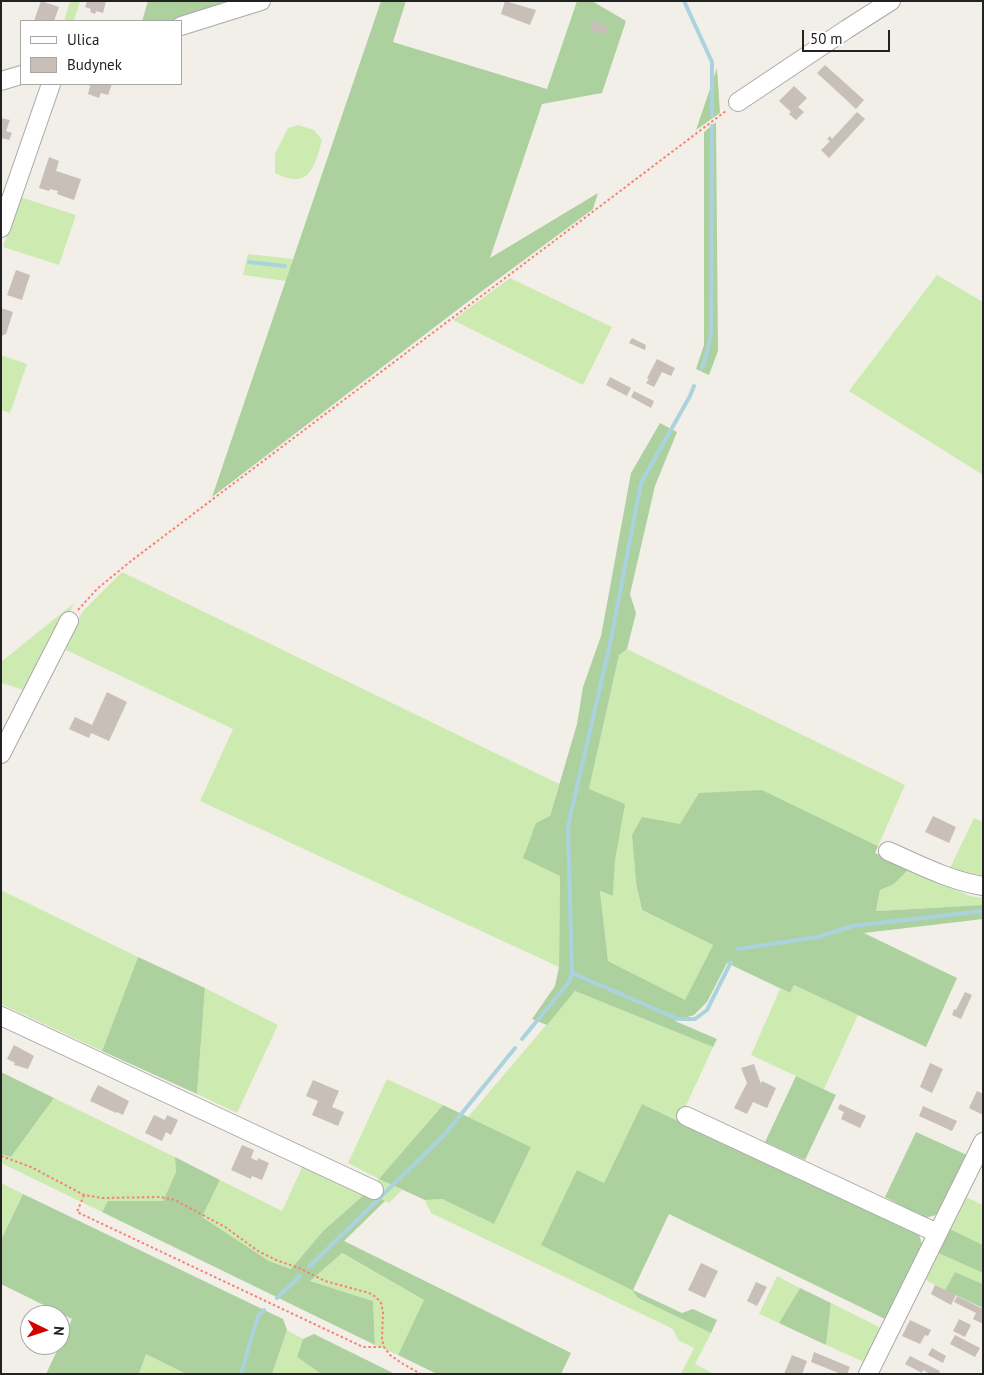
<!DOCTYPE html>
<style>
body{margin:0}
#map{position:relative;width:984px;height:1375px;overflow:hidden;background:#f2efe9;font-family:"PT Sans",sans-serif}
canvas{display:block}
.frame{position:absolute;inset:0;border:2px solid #222;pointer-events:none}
.legend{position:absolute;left:20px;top:20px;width:162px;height:65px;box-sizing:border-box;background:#fff;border:1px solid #a7a7a7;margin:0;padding:6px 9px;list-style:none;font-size:15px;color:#222}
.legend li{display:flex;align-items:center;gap:10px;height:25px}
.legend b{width:25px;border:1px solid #a7a7a7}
.north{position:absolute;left:20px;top:1305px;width:50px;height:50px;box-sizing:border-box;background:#fff;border:1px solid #a7a7a7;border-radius:50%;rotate:94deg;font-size:14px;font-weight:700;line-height:20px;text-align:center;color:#222}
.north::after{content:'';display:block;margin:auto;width:18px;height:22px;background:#d40000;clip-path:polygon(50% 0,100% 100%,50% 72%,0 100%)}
.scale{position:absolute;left:802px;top:30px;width:88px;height:22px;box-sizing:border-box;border:2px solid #222;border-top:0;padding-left:6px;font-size:15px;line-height:18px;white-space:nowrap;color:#222;-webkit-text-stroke:4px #fff;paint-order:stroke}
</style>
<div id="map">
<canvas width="984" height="1375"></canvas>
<div class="frame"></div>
<ul class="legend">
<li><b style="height:6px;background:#fff"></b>Ulica</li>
<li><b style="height:14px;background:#c7bfb8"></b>Budynek</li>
</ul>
<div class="north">N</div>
<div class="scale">50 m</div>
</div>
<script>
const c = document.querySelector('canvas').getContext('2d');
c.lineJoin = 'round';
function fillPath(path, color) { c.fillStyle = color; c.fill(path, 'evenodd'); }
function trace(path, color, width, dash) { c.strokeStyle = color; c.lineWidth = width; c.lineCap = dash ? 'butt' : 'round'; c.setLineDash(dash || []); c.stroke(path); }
fillPath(new Path2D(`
 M70,1H80L74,21H64Z
 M298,125L314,130L322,140C314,169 309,190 275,173V154L288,128Z
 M20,197L76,215L59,265L3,247Z
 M248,254L293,259L286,281L243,275Z
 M937,275L983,302V475L849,391Z
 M510,278L612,327L583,385L453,320Z
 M1,355L27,364L10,413L1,410Z
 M122,572L559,784L550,816L560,875L559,967L200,801L233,729L66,650L67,646L61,644L84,610Z
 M74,603L31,692L1,683V662Z
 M627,649L905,785L878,846L762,790L680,824L632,835L636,883L642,910L713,945L685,1001L608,961L600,891L613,896L615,860L589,789L619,654Z
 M974,818L983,822V880L970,877L950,868Z
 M909,869L970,896L983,898V905L876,911L880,890L894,884Z
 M1,890L138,957L102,1051L1,1004Z
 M794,985L858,1015L824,1089L751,1055L780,989L790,993Z
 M205,988L278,1025L237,1113L197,1094Z
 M575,991L713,1047L679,1121L642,1104L604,1183L577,1170L633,1290L638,1298L711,1333L695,1364L714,1374H681L694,1348L678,1340L673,1329L431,1213L425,1200L442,1199L494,1224L531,1147L468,1117Z
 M387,1079L443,1105L380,1179L402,1190L389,1203L367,1192L323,1231L292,1269L269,1261L202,1217L220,1180L282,1211L304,1163L374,1187L379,1179L348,1163Z
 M54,1098L175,1157L176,1172L163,1201H108L102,1212L1,1163V1154L12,1156Z
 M1,1183L23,1194L1,1240Z
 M964,1196L983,1205V1245L948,1228Z
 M936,1252L983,1273V1284L955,1272L945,1290L924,1279Z
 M341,1253L424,1300L398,1355L375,1345L373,1301L310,1281Z
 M777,1276L800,1288L779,1323L759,1314Z
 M831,1303L881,1328L864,1362L826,1345Z
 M287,1330L303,1339L297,1357L321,1374H272Z
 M146,1354L186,1374H139Z`), '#cdebb0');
fillPath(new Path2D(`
 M148,1H224L223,6L177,21H142Z
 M381,1H406L393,42L547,89L577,1H592L626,21L602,93L542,104L490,258L598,193L593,209L478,294L212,497Z
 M717,68L720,113L696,130Z
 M716,122L718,351L709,375L696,369L704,345V132Z
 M660,423L677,432L655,486L630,594L636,613L627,649L619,655L589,789L625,804L615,860L613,896L600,891L608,961L685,1000L713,945L642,910L636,883L632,835L642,817L680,824L699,793L762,790L878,846L875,853L909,869L894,884L880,890L876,911L983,905V919L864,933L957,978L926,1047L794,985L790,993L727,963L707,1002L694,1015L675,1021L717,1039L713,1047L575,991L547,1025L532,1019L555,986L559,967L560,876L523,858L536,823L550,816L577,724L583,687L601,636L631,473Z
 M138,957L205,988L197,1094L102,1051Z
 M1,1072L54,1098L11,1157L1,1154Z
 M796,1076L836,1095L805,1160L765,1142Z
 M642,1104L919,1234L922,1245L885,1319L669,1214L633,1290L682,1313L693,1309L717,1320L711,1333L638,1298L632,1290L541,1245L577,1170L604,1183Z
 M443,1105L531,1147L494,1224L442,1199L425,1200L379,1179Z
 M916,1132L967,1155L936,1215L925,1218L885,1197Z
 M175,1157L220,1180L202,1217L269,1261L291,1269L323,1231L367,1192L385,1201L344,1241L571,1353L561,1374H437L398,1355L424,1300L342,1253L310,1281L373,1301L375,1345L102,1212L108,1201H163L176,1172Z
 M23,1194L283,1319L287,1330L272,1374H186L146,1354L139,1374H46L72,1319L1,1284V1240Z
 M948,1228L983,1245V1273L936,1252Z
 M955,1272L983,1284V1308L945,1290Z
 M800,1288L831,1303L826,1345L779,1323Z
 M314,1334L395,1374H321L297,1357L303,1339Z`), '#add19e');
trace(new Path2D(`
 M684,1L712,62V116
 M249,262L285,266
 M702,368L708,349L711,333L712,126
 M694,386L690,396L641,483L610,644L568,826L572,973L678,1019H695L707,1010L731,962
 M738,949L818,937L853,926L983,911
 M522,1039L569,982L572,973
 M309,1267L445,1134L515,1048
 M277,1298L300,1276
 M241,1374L258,1316L264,1310`), '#aad3df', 4);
fillPath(new Path2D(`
 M41,1L59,7L54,21H34Z
 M87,1H106L103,13L96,11L95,14L90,12L91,9L85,7Z
 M505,1L536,10L530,25L501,14Z
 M593,20L608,27L604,35L589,29Z
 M825,65L864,100L856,109L817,73Z
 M88,84H112L108,95L101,93L99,98L88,94L90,86Z
 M794,86L807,98L798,107L804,112L796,120L789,114L791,112L779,101Z
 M857,112L865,119L829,158L821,150L830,141L827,139L830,136L832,139Z
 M1,118L10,120L6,131L12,133L9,140L1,138Z
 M49,157L59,161L56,171L81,179L74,200L57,194L58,191L50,189L49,191L39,188Z
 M16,270L30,275L22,300L7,295Z
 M1,308L13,312L6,334L1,336Z
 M632,338L646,345L645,350L629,343Z
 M657,359L675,368L671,376L662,372L654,387L646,383L649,379L647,378Z
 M610,377L631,388L627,396L606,385Z
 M634,391L654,401L651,408L631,397Z
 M107,692L127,702L109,741L91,733L89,738L69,729L75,717L92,725Z
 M933,816L956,827L949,843L925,832Z
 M965,992L972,995L961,1019L952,1015L954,1009L956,1010Z
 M14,1045L34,1056L28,1069L14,1065L15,1063L7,1059Z
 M930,1063L943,1069L932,1093L920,1087Z
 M754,1064L761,1084L762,1081L776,1088L767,1108L753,1102L747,1114L734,1108L747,1083L741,1068Z
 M313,1080L339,1091L332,1107L344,1112L338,1126L312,1115L318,1101L306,1096Z
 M98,1085L129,1101L123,1115L117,1112L116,1113L90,1101Z
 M977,1091L983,1094V1115L969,1108Z
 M840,1104L866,1116L860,1128L841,1119L844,1112L838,1109Z
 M923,1106L957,1121L952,1131L919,1116Z
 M154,1115L165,1120L167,1115L178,1120L171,1135L166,1132L162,1141L145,1133Z
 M242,1145L254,1150L251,1158L257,1161L258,1158L269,1163L262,1180L252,1176L251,1179L231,1170Z
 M701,1263L718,1271L705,1298L688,1290Z
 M756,1282L767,1287L757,1306L747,1301Z
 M935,1285L956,1295L951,1305L931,1294Z
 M957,1296L983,1309V1324L973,1319L976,1313L954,1302Z
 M959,1319L971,1325L965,1337L953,1331Z
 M910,1320L931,1330L928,1336L925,1335L920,1344L902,1336Z
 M955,1335L980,1348L975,1357L950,1344Z
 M932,1348L946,1356L943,1363L928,1355Z
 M814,1352L850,1367L847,1374H841L811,1362Z
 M792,1355L807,1361L802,1374H784Z
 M910,1356L940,1371L939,1374H930L923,1370L922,1373L905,1364Z`), '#c7bfb8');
const minor = new Path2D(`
 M181,26L261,1
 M1,81L21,75
 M738,102L847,29L891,1
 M1,228L51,84
 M1,754L69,621
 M888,851C918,864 950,881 983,886
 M1,1016L374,1190
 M686,1116L937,1233
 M868,1374L983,1142`);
trace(minor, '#a9a9a9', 20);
trace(new Path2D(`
 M78,610L97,589L131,561L726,111
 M1,1156L31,1167L84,1195L102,1198L161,1197L175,1200L225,1227L258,1251L276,1260L299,1268L325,1281L369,1293L376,1297L381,1303L383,1312L382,1339L384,1347L390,1355L403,1364L421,1374
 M84,1195L77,1212L363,1347H384`), '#fa8072', 2, [2.5, 2.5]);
trace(minor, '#fff', 18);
</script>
